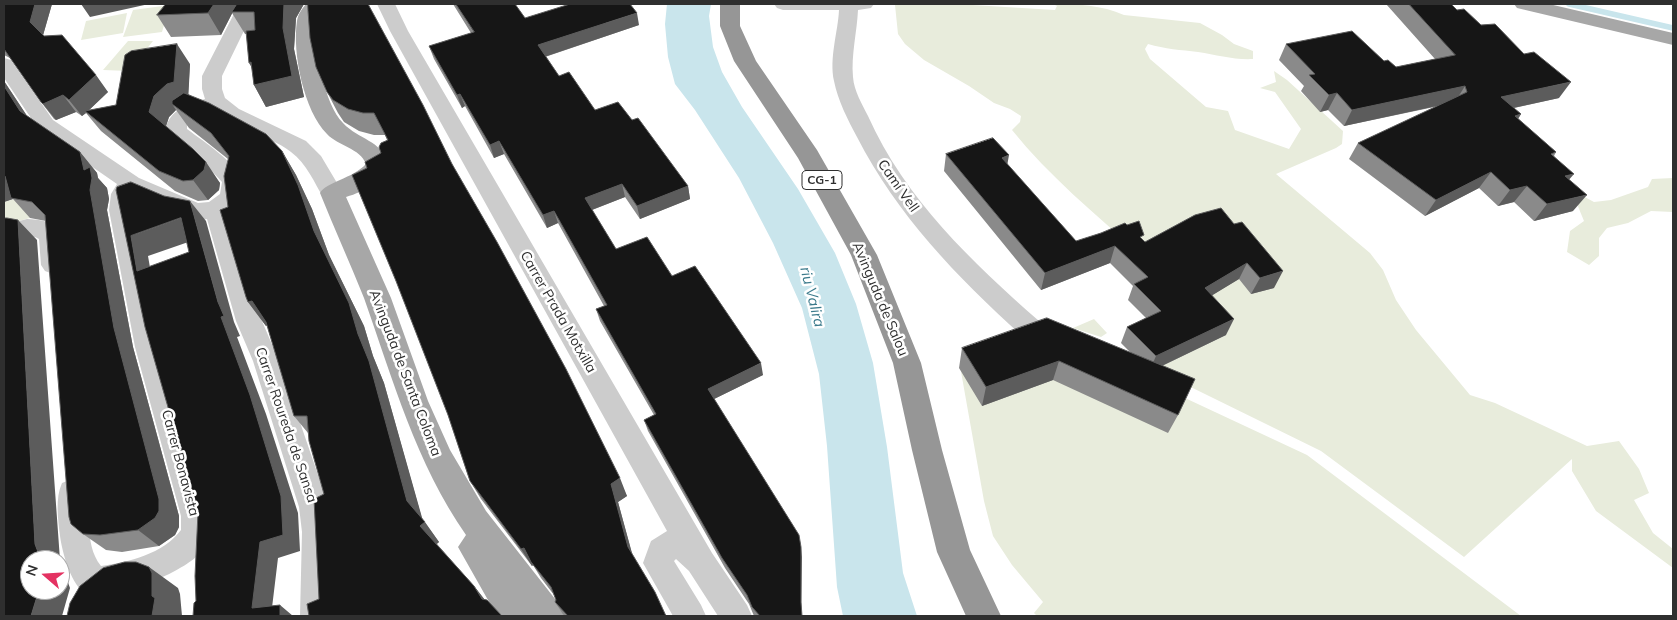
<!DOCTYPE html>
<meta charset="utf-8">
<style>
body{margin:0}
#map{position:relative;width:1677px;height:620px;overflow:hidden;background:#fff;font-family:Mulish,sans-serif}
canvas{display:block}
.frame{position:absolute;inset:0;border:5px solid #2f2f2f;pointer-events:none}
.north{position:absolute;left:20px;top:550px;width:50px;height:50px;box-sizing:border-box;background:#fff;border:1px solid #acacac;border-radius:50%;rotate:289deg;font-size:14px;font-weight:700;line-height:20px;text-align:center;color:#2f2f2f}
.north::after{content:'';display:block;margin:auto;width:18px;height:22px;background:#e43262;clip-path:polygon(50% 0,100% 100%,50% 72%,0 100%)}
</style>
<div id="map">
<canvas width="1677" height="620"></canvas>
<div class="frame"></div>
<div class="north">N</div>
</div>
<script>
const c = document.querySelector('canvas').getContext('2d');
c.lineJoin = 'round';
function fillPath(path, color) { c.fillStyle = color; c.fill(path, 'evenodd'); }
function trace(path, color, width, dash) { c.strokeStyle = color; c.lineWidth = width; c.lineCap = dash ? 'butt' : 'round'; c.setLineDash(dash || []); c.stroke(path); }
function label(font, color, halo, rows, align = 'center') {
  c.font = font + ' Mulish,sans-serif'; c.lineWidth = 5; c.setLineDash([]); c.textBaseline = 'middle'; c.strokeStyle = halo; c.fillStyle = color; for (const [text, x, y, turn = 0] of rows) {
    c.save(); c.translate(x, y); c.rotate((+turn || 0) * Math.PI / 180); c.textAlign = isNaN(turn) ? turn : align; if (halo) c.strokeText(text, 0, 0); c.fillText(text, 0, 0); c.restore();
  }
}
fillPath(new Path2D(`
 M897,4H956L1055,10L1057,6L1053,4C1077,4 1102,5 1124,15L1200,23L1222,35L1234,44L1253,51V59C1234,60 1217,55 1198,52C1181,50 1165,49 1148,44L1145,49L1150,59L1206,107L1228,111L1235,130L1289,149L1301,129L1275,92L1260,88L1276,82L1274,71L1287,80L1343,131L1342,144L1336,148L1276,174L1370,253L1383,270L1396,300L1416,330L1470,395L1495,403L1587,446L1619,441L1639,469L1649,493L1634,500L1653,533L1673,549V568L1596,511L1572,471V459L1464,557L1321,451L1154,369L1225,335C1197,307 1168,280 1139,253C1095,214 1049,176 1012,130L1020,122L1021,116L1010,109L994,103L969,86L924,60L905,44L898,34L895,5Z
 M170,5L162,32L123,37L133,10Z
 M127,13L123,33L81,40L86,21Z
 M128,41H153L129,71L103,70Z
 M1673,178V212L1651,211L1628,223L1607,228L1599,238V256L1589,265L1567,252L1570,231L1584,221L1577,204L1581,195L1594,202L1611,200L1648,187L1652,179Z
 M24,196L30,218L4,225V202Z
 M1094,319L1107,333L1101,337L1073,328Z
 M960,366L1185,398L1307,455L1521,616H1037L1034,613L1043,602L1012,565L993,536L984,501Z`), '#e8ecdc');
fillPath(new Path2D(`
 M667,4H711L709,16L713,47L722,72L742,107L798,189L835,253L856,304L873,363L887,447L903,573L917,616H843L837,587L827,446L819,374L802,308L773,243L739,178L695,110L675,84L668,57L665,24Z`), '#c9e5ec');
trace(new Path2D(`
 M1569,4L1673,28`), '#c9e5ec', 5.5);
fillPath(new Path2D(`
 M239,4H257L222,76V89L225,98L239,109L306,141L321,156L343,193L340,199L332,201L324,199C314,182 307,164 291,152C268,134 235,130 213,110L198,116L187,124V129C207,144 231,159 244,181C242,196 240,202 228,211L262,321L279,361L329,507L332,532V616H300L302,532L299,507L253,361L236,321L207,219C188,223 153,202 135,194L131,210L161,347L211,516C211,531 209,543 198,555C183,572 101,608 83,592C70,581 62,551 60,536C58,519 55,498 62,483L72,479L82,483C94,509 82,542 101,566C129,562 163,554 181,530V516L135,347L109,210L111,194L117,184L39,130L4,78V58L11,60L53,120L139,178L198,203L209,202L220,194L222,182L209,168L169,136L165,131C169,110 187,104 205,99L202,89V76Z
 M377,4H395L408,31L712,553L747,605L752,616H718L689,571L676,559L674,561L701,605L706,616H673L643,563L651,541L667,531L390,31Z
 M774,4H874L871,8L858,10C857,32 851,55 853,77C854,91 862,104 868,116C905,199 972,262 1039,321L1043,328L1039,335L1030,338L1021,335C957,277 897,215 857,137C848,120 838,101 834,81C829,58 838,32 839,10H783L777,8Z
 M27,219C54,220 61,227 64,252C64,260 65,264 61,271L53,274L45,271L41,265L39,239C27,232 16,239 4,242V225Z`), '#ccc');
fillPath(new Path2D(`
 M306,4H326C322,9 318,14 317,21C314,47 324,104 343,123C360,141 379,138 390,165C379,183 366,191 346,197L391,298L428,401L450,450L486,511L559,604L564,616H497L458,547L466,535C416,463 393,380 364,298C350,263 334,228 320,193C326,182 352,179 366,164C360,148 338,146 327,134C304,111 292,53 297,21C298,14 302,9 306,4Z
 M1514,4H1549L1673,33V45L1517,8Z`), '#a7a7a7');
fillPath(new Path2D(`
 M720,4H740V26L756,61L817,150L877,255L921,363L942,450L970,550L1001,616H966L937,552L912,450L893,363L851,255L798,158L734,61L720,26Z`), '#969696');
fillPath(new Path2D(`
 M4,4H52L43,35L108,92L89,110L116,105L190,64L188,94L282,151L296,175L312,209L329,255L364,326L373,356L384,383L422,519L439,542L437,544L474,586L485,600L319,599L324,494L308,433L294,416L267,325L266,326L248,302L228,207V159L189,128L176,110L169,117L166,126L220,183L219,190L208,200L198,201L175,191L101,131L86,113L82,116L76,112L56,120L54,119L41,102L10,58L4,55Z
 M166,4H304L296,18L294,49L304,97L266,107L254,85L247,34H245L232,13L221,35L171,37L157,15Z
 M308,4L452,164L627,496L618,502L632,554L666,616H564L555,602L556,600L554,595L541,578L533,565L532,566L481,499L470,481L367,168L381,153L387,140L385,135H374L359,131L344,122L338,113L327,92Z
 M453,4H515L525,18L639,25L545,57L559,76L595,110L632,120L688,186L690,199L640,219L625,197L592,210L616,249L672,276L763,375L714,399L801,547V608L802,616H754L749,604L725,568L648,431L644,420L654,415L600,321L596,309L604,306L558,223L547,228L504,154L494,158L465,106L462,108L434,59L429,46L471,33Z
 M1386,4H1451L1457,10L1481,25L1559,98L1514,108L1521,114L1518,119L1556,152L1554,156L1569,179L1573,211L1534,221L1514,202L1498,206L1479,188L1425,216L1349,159L1358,143L1439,106L1344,126L1328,110L1320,112L1301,91L1304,86L1279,60L1286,44L1384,61L1396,67L1435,59Z
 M4,81L27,116L80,152L97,173L98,178L107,188L109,199L107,210L133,347L179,516V527L175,535L159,546L122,552L106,550L83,534L46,221L30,218L13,199L4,202Z
 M946,154L1007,164L1076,241L1142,239L1145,242L1195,215L1274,288L1251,294L1239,279L1212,295L1226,335L1162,366L1178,415L1168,433L1053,380L982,406L959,368L962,348L1130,352L1121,343L1127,327L1146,318L1128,300L1133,286L1110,263L1041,290L944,171Z`), '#8a8a8a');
fillPath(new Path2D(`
 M35,4H52L42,39L30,22Z
 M81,4H149L90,17Z
 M214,4H237L221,35L208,13Z
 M284,4H304L296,18L294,49L304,97L266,107L254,85L261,83L249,63L283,28Z
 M637,13L639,25L541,58L538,45Z
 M177,44L190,64L188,103L172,104L176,110L169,117L164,132L149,112L154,96L167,84Z
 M96,75L108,92L87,112L85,111L86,113L82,116L69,100Z
 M4,81L37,131L20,111L4,86Z
 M1571,82L1559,98L1490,113L1501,97Z
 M1465,86L1455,102L1344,126L1352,110Z
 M1337,93L1328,110L1320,112L1329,95Z
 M460,94L465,106L462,108L457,95Z
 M63,95L76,112L56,120L43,104Z
 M1521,114L1510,131L1515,116Z
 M499,141L504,154L494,158L490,145Z
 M282,151L296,175L312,209L329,255L364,326L373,356L384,383L423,521L407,501L358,334L314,231Z
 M80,152L97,173L98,178L107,188L109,199L107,210L133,347L179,516V527L175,535L159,546L138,530L114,328Z
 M1009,155L1006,172L1002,158Z
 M206,162L220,183L219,190L208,200L193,180Z
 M1491,172L1479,188L1425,216L1436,200Z
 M1574,174L1560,190L1565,176Z
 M5,176L11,198L13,199L4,202V177Z
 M622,184L625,197L589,211L585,198Z
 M688,186L690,199L640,219L637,206Z
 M1527,186L1514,202L1498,206L1510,190Z
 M1587,195L1573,211L1534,221L1547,204Z
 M190,201L206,221L234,322L240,336L237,337L266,414L298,513L300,551L278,558L271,616L252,608L218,302Z
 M554,211L558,223L547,228L543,215Z
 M181,218L197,239L148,256L154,291L137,271L131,236Z
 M18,220L37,240L60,560H41L35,544Z
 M1115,246L1110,263L1041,290L1045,273Z
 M1247,263L1239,279L1198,304L1205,288Z
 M1283,271L1274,288L1251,294L1260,278Z
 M252,301L269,324L266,326L248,302Z
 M1234,319L1226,335L1149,372L1156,356Z
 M1059,361L1053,380L982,406L986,387Z
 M761,363L763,375L710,401L708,389Z
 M620,478L627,496L618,502L635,564L628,547L611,484Z
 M425,522L439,542L435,545L420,526Z
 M801,547L802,557L801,611Z
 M524,548L531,562L533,565L532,566L521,549Z
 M60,560L70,588L62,616H31L39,590H60Z
 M149,567L178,588L180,594L182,616H152V596Z
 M474,586L488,604L482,599Z
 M280,605L293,616H280Z`), '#5c5c5c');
const building = new Path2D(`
 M4,4H35L30,22L44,36L62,35L96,75L69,100L63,95L43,104L41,102L4,49Z
 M166,4H214L208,13L157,15Z
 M237,4H284L283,28L292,76L254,85L251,62L249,63L246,31L255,30L254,12H232Z
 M308,4H368L423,105L452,164L497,242L566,369L620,478L611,484L628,547L655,592L666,616H568L555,602L556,600L551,587L531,562L524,548L521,549L470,481L448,415L396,281L352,175L367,168L365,162L381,153L379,147L381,143L388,140L374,113H363L348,109L333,100L327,92L316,67L310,38L308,11Z
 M456,4H515L525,18L570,4H630L637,13L538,45L559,76L569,72L595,110L618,102L632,120L638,118L688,186L637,206L622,184L585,198L616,249L647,237L672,276L695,266L761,363L708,389L799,535L801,547V602L802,616H760L752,607L747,595L722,558L644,420L656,414L596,309L607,305L554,211L543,215L499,141L490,145L460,94L457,95L429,46L474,32Z
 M1409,4H1451L1457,10L1464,9L1481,25L1495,24L1524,54L1534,52L1571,82L1501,97L1521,114L1515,116L1556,152L1551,154L1574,174L1565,176L1587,195L1547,204L1527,186L1510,190L1491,172L1436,200L1358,143L1467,92L1465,86L1352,110L1337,93L1329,95L1309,75L1315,74L1286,44L1352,31L1384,61L1388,60L1396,67L1455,55Z
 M177,44L174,82L167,84L154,96L149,112L193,149L206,162L204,170L193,180L183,181L159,171L85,111L116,105L125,55L131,51Z
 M4,86L20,111L80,152L84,170L90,167L92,178L90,190L114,328L159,499V511L155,518L138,530L100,535L83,534L71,524L69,517L45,215L32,202L11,198L5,176L4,177Z
 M184,93L209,103L266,134L282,151L298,185L314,231L349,303L358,334L369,361L407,501L425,522L420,526L474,586L482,599L487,600L502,616H309L307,604L319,599L314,499L324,494L309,441L307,416H294L266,322L252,301L248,302L246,297L220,210L228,207L224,176L229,156L211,133L172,104V101Z
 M993,138L1009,155L1002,158L1076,241L1101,233L1125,223L1127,225L1139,221L1144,235L1140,237L1145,242L1195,215L1221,208L1234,224L1242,222L1283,271L1260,278L1247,263L1205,288L1234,319L1156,356L1127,327L1161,311L1134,284L1148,277L1115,246L1045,273L946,154Z
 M131,182L164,196L190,201L218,302L224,316L221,317L250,395L281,496L283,535L260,542L252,608L280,605V616H193L194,603L196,601L195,576L198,512H193L194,498L145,327L116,190L117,187ZM181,218L189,252L137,271L131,236Z
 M4,218H7L18,220L35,544L41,560H30V590H39L31,616H4Z
 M1047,318L1195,379L1178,415L1059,361L986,387L962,348Z
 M125,562H136L149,567L152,573V596L155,598L152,616H67L70,603L80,586L103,568Z`);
fillPath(building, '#161616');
trace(building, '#5c5c5c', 1);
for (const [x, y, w] of [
 [822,180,40]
]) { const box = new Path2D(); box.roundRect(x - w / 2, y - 9.5, w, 19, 4); c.fillStyle = '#fff'; c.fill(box); trace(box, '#2f2f2f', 1); }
label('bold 12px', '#2f2f2f', null, [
 ["CG-1",822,180]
]);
label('14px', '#2f2f2f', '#fff', [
 ["Camí Vell",898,186,55],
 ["Avinguda de Salou",880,299,67],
 ["Carrer Prada Motxilla",558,312,60],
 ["Avinguda de Santa Coloma",405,373,69],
 ["Carrer Roureda de Sansa",286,425,71],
 ["Carrer Bonavista",180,463,75]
]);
label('italic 15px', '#3b7a8b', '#fff', [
 ["riu Valira",812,297,76]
]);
</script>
